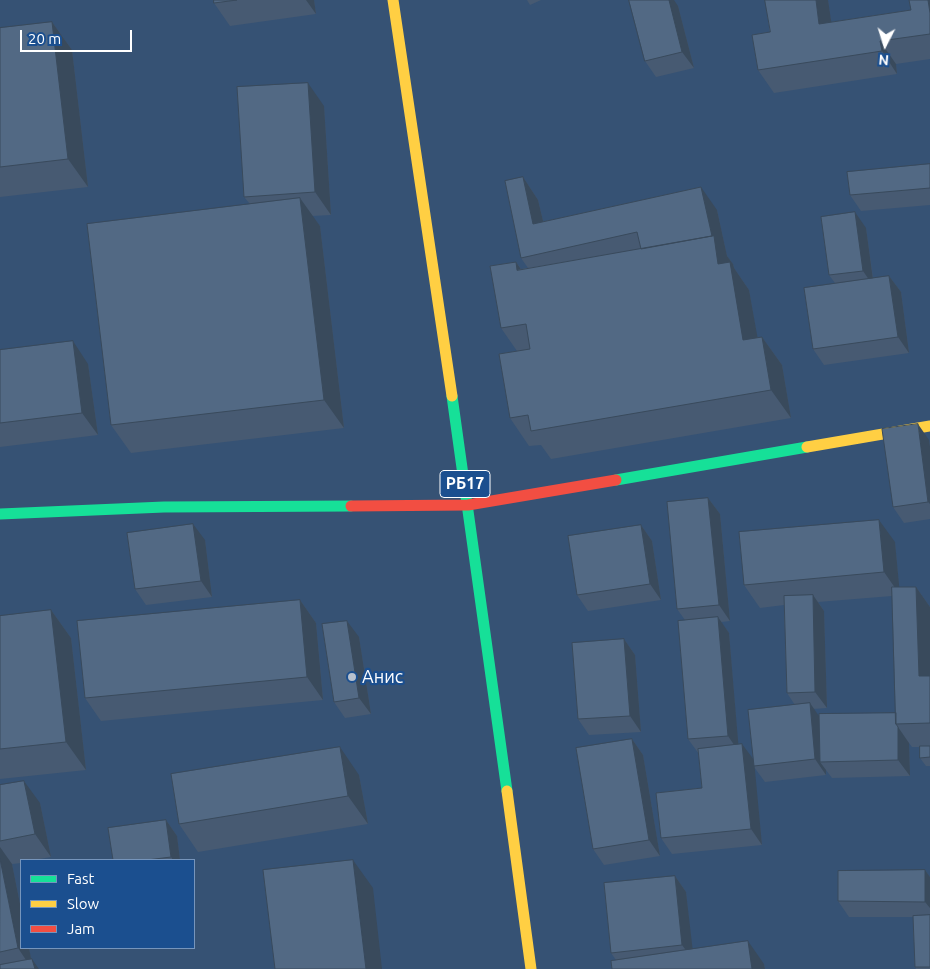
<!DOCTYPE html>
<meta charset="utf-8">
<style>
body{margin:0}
#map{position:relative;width:930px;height:969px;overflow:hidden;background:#365274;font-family:Ubuntu,sans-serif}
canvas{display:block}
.legend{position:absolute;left:20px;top:859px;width:175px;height:90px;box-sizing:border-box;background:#1b4f8f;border:1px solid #7695bc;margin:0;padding:6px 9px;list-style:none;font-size:15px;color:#fff}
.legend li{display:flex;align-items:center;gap:10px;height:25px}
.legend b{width:25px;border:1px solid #7695bc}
.north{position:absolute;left:860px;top:20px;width:50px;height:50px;-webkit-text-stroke:4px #1b4f8f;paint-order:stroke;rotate:185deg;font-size:14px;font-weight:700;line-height:20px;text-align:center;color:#fff}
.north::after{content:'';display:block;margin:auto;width:18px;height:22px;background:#fff;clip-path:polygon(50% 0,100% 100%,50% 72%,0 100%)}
.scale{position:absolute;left:20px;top:30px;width:112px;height:22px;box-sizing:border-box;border:2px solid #fff;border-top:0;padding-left:6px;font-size:15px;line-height:18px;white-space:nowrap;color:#fff;-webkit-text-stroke:4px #1b4f8f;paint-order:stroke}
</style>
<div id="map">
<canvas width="930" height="969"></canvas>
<ul class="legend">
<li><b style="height:6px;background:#16e098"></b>Fast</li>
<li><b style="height:6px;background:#ffcf43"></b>Slow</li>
<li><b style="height:6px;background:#f24e42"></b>Jam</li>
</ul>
<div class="north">N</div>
<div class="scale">20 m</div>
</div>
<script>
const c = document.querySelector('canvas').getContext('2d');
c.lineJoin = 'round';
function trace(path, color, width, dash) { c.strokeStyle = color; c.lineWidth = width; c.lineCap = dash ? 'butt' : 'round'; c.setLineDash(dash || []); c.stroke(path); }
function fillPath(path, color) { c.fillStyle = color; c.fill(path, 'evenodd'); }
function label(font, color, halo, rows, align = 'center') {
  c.font = font + ' Ubuntu,sans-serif'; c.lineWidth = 4.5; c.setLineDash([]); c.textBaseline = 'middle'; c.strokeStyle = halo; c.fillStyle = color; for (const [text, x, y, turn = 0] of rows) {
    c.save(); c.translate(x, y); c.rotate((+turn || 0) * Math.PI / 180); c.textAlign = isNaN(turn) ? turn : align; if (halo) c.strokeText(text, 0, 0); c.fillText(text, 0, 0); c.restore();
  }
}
trace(new Path2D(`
 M452,396L507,791
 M616,480L807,447
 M0,514L164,507L351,506`), '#16e098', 11);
trace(new Path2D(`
 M393,0L452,396
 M807,447L930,426
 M507,791L531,969`), '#ffcf43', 11);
trace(new Path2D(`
 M351,506L468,505L616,480`), '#f24e42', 11);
fillPath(new Path2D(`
 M214,0H314L316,14L230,26L214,3Z
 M527,0H541L530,5Z
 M765,0H828L831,22L911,10L930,0V59L896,64L897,74L774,93L758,70L770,32Z
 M678,6L694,68L656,77L645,61Z
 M52,22L72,50L88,187L0,197V28Z
 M324,106L331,215L312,216L320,226L344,428L131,453L111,425L250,204L244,197Z
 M930,164V205L861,211L850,195Z
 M523,177L538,200L543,221L717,210L727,256L733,264L734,268L749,290L757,337H762L782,365L791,418L551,459L541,445L529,446L510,418L517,351L501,328L516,262L521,269L528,268L521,258Z
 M866,228L873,278L889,276L901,292L909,353L824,365L813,349L835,283L829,275Z
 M0,350L88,364L98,435L0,447Z
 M929,440L930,447V519L904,523L893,507Z
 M708,498L720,514L730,621L721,622L729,633L738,744L753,759L795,705L787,693L784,605L760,608L744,585L895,542L899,587H916L930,607V766H926L920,758V747H912L909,743L910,776L832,778L826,770V775L765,782L754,767L762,845L672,854L661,838L702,788L699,754L688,739L685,620L677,609ZM892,596L896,713L819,717L813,709L827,708L824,611L818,602Z
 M641,525L652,541L661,600L588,611L577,595Z
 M205,540L212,597L146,605L135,589Z
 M300,600L316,623L323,700L101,721L85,698Z
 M51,610L71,638L86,770L0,779V616Z
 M359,637L371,714L345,718L334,702Z
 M624,639L635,655L641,732L589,735L578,719Z
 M632,739L643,755L660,856L604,865L593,849Z
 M359,775L368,824L198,852L179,824Z
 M0,785L40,803L51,857L34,860H21V863L12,864L21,909V948H29L31,959L0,969Z
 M166,820L177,836L180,860H113Z
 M925,870L930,877V969H916L915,967L913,917H849L838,901Z
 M675,876L686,892L692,949L764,964L765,969H612L616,960L611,953Z`), '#475a72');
fillPath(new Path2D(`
 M306,0H314L316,14Z
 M669,0H674L678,6L694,68L682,52Z
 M816,0H828L835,47L819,24Z
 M928,0H930V13Z
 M52,22L72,50L88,187L68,159Z
 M880,41L896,64L897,74L882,51Z
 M308,83L324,106L331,215L315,192Z
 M523,177L538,200L549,246L533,224Z
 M701,187L717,210L727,256L733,264L734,268L749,290L763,368L743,340L718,264Z
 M300,198L320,226L344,428L324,400Z
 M855,212L866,228L874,287L863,271Z
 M516,262L535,290L517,270Z
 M889,276L901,292L909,353L898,337Z
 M762,337L782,365L791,418L771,390Z
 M73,341L88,364L98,435L82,413Z
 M918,424L929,440L930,447V504L928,502Z
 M708,498L720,514L730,621L719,605Z
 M879,520L895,542L900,595L884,572Z
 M193,524L205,540L212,597L201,581Z
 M641,525L652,541L661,600L650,584Z
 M916,587L930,607V692L919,676Z
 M813,595L824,611L827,708L815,692Z
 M300,600L316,623L323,700L307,677Z
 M51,610L71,638L86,770L66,742Z
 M718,617L729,633L739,752L728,736Z
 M347,621L359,637L371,714L359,698Z
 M624,639L635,655L641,732L630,716Z
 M810,703L821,719L820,762L826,770V775L815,759Z
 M898,727L909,743L910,776L898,760Z
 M632,739L643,755L660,856L649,840Z
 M742,744L754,760L762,845L751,829Z
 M340,747L359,775L368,824L348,796Z
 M24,781L40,803L51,857L35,834Z
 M166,820L177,836L180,860H173L171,857Z
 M0,847L12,864L21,909V948H29L33,969H32L18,948L0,859Z
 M353,860L373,888L382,969H366Z
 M925,870L930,877V908L925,902Z
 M675,876L686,892L694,961L682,945Z
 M748,941L764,964L765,969H752Z
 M32,959L39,969H35Z`), '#394a5c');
const building = new Path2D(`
 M214,0H237L214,3Z
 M629,0H669L682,52L645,61Z
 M765,0H816L819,24L911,10L909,0H928L930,13V34L880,41L882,51L758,70L752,35L770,32Z
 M52,22L68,159L0,167V28Z
 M308,83L315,192L244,197L237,87Z
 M930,164V188L850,195L847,172Z
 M523,177L533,224L701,187L712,236L641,249L637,232L521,258L505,181Z
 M300,198L324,400L111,425L87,224Z
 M855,212L863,271L829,275L821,217Z
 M714,236L718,264L730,262L743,340L762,337L771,390L531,431L528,415L510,418L499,354L530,349L526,324L501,328L490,266L516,262L517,270Z
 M889,276L898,337L813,349L804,288Z
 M73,341L82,413L0,423V350Z
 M918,424L928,502L893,507L882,429Z
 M708,498L719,605L677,609L667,502Z
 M879,520L884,572L744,585L739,532Z
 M193,524L201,581L135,589L127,533Z
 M641,525L650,584L577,595L568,536Z
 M892,587H916L919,676H930V723L896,724Z
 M813,595L815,692L787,693L784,596Z
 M300,600L307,677L85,698L77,621Z
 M51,610L66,742L0,749V616Z
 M718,617L728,736L688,739L678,621Z
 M347,621L359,698L334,702L322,624Z
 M624,639L630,716L578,719L572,643Z
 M810,703L815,759L754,766L748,710Z
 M896,713V724L898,727V760L820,762L819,714Z
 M632,739L649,840L593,849L576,748Z
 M742,744L751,829L661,838L656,793L702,788L698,749Z
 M920,746H930V757L920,758Z
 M340,747L348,796L179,824L171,774Z
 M24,781L35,834L0,841V785Z
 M166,820L171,857L147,860H113L108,828Z
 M0,859L18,948L0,952Z
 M353,860L366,969H275L263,870Z
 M925,870V902L838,901V871Z
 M675,876L682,945L611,953L604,883Z
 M930,915V967H915L913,916Z
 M748,941L752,969H612L611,961Z
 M32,959L35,969H0V965Z`);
fillPath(building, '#526984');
trace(building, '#394a5c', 1);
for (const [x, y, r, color] of [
 [352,677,5,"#b9c2ce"]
]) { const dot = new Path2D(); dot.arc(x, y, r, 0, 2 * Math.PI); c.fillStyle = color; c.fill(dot); trace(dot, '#1b4f8f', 2); }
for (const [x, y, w] of [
 [465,484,50]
]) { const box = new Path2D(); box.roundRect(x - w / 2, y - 13.5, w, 27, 4); c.fillStyle = '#1b4f8f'; c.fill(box); trace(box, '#fff', 1); }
label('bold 16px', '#fff', null, [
 ["РБ17",465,484]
]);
label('18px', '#fff', '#1b4f8f', [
 ["Анис",362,677]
], 'left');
</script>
